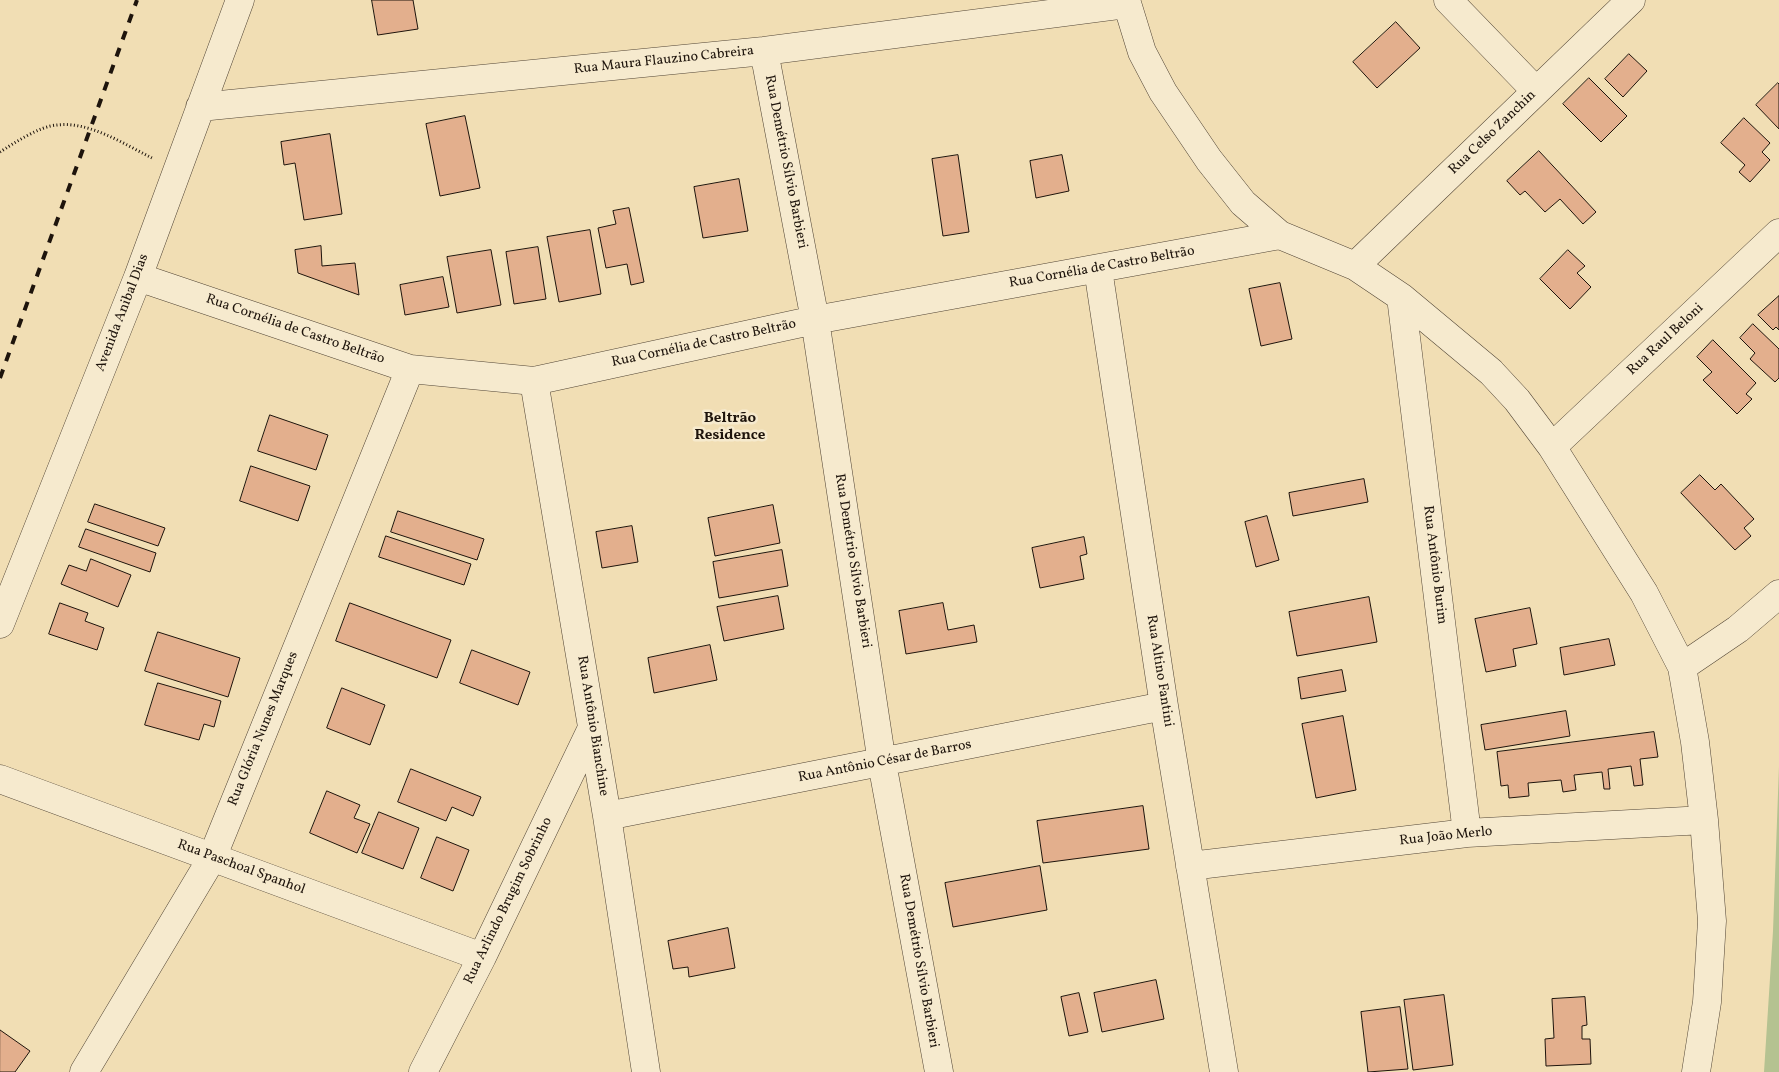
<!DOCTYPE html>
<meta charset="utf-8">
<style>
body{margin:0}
canvas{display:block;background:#f1deb4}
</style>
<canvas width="1779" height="1072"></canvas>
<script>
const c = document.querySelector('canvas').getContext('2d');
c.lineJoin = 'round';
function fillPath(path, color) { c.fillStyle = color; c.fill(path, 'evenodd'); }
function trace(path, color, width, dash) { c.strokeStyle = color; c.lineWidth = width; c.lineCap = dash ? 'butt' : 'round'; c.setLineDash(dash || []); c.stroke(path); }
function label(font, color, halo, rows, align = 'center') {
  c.font = font + ' Vollkorn,serif'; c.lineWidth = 5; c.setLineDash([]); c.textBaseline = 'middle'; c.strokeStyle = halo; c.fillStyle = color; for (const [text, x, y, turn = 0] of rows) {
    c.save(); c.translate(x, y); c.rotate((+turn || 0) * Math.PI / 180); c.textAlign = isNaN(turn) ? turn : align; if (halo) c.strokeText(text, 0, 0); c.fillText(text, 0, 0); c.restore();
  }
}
fillPath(new Path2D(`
 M1779,766V1072H1764L1773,931Z`), '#b5c291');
const building = new Path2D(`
 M372,0H413L418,29L378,35Z
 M1396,22L1420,48L1377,88L1353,62Z
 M1629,54L1647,71L1623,97L1605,79Z
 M1589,78L1627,116L1601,142L1563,104Z
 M1778,83L1779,84V129L1756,105Z
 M465,116L480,188L440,196L426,124Z
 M1744,118L1770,143L1762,152L1770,160L1750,182L1739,172L1745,165L1721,143Z
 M330,134L342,214L304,220L295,163L284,165L281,142Z
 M1539,151L1596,212L1583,224L1560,199L1545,212L1525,191L1520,195L1507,181Z
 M958,155L969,232L943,236L932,159Z
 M1062,155L1069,191L1036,198L1030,161Z
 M739,179L748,231L703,238L694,187Z
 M629,208L644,282L631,285L627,264L606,268L598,228L616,224L613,211Z
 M590,230L601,294L559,302L547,237Z
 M321,246L322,266L355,263L359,295L298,273L295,250Z
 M538,247L546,299L514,304L506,252Z
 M491,250L501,305L457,313L447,257Z
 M1568,250L1585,266L1577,273L1591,287L1570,309L1540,279Z
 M443,277L449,307L405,315L400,285Z
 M1280,283L1292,339L1261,346L1249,289Z
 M1779,296V330L1776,327L1773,330L1758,315Z
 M1753,324L1779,349V378L1775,382L1750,359L1755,353L1740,338Z
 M1713,340L1756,383L1746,394L1752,399L1737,414L1703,380L1712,372L1697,357Z
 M270,415L328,435L316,470L258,451Z
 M251,466L310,486L298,521L240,501Z
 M1700,475L1715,490L1721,484L1754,519L1744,528L1751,536L1735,550L1681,493Z
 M1364,479L1368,502L1293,516L1289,493Z
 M95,504L165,528L158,546L88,522Z
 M773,505L780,543L715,556L708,518Z
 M398,511L484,539L477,560L391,532Z
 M1267,516L1279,560L1256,567L1245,522Z
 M632,526L638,562L602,568L596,532Z
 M86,529L156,553L150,572L79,547Z
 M386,536L471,564L464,585L379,557Z
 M1084,537L1087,554L1080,556L1084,579L1040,588L1032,548Z
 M782,550L788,586L719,598L713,562Z
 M91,559L131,575L118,607L61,584L69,565L86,571Z
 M778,596L784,629L724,641L717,607Z
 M1369,597L1377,642L1297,656L1289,612Z
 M60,603L88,613L85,621L104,628L97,650L49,634Z
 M350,603L451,640L437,678L336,641Z
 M943,603L948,630L974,625L977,642L906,654L899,611Z
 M1530,608L1537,644L1513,649L1516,666L1486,672L1475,619Z
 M158,632L240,658L228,697L145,671Z
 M1609,639L1615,665L1564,675L1560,648Z
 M710,645L717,680L654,693L648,658Z
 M472,650L530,672L518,705L460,683Z
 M1342,670L1346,691L1301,699L1298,678Z
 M158,683L221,701L214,727L204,724L199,740L145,725Z
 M342,688L385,705L370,745L327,728Z
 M1566,711L1570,736L1485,750L1481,725Z
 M1343,716L1356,790L1316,798L1302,724Z
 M1654,732L1658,757L1640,759L1643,785L1634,786L1631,766L1608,769L1610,789H1604L1602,772L1574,775L1576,790L1563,792L1561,780L1528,783L1529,796L1509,798L1508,785L1501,786L1497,752Z
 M411,769L481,797L473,816L452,807L446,821L398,802Z
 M327,791L360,805L354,818L370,824L357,853L310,833Z
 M1143,806L1149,849L1043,863L1037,821Z
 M379,812L419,828L403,869L362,853Z
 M437,837L469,850L453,891L421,878Z
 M1040,866L1047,910L953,927L945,883Z
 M728,928L735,968L689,977L688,967L673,969L668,941Z
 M1156,980L1164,1019L1102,1032L1094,993Z
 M1079,993L1088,1032L1069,1036L1061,997Z
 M1444,995L1453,1065L1413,1070L1404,1000Z
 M1585,997L1587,1025L1582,1026V1039H1590L1591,1064L1546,1066L1545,1039L1554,1038L1552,999Z
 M1400,1007L1408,1069L1368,1072L1361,1012Z
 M0,1030L30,1051L15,1072H0Z`);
fillPath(building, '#e3af8d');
trace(building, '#1e140c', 1);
const street = new Path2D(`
 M1126,0L1142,52L1163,92L1209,160L1243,203L1280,235L1355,266L1401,297L1491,372L1517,400L1552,447L1644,593L1682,667L1695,742L1704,820L1712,921L1707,1002L1696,1072
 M1448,0L1536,91
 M764,51L815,320L882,763L939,1072
 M200,107L764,51L1126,4
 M1355,266L1631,0
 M1098,269L1164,706L1224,1072
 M138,277L410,369L534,381L815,320L1280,235
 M1401,297L1467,833
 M534,381L607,816L646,1072
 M1552,447L1779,233
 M0,624L138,277L240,0
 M1682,667L1738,629L1779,594
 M0,779L482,957
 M607,816L1164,706
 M1190,866L1467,833L1704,820
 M84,1072L212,858L410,369
 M423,1072L482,957L592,728`);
trace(street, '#534636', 29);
trace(new Path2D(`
 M0,152C14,143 40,126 57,125C89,121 124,144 152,158`), '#1e140c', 3, [1, 2.5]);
trace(street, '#f6eace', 28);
trace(new Path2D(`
 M0,378L137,0`), '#1e140c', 4, [9, 9]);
label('14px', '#1e140c', '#f6eace', [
 ["Rua Maura Flauzino Cabreira",664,61,-6],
 ["Rua Celso Zanchin",1493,133,-44],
 ["Rua Demétrio Sílvio Barbieri",785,162,79],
 ["Rua Cornélia de Castro Beltrão",1102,268,-10],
 ["Avenida Anibal Dias",123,313,-69],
 ["Rua Cornélia de Castro Beltrão",295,330,19],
 ["Rua Raul Beloni",1666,340,-43],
 ["Rua Cornélia de Castro Beltrão",704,344,-12],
 ["Rua Demétrio Sílvio Barbieri",852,561,81],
 ["Rua Antônio Burim",1434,565,83],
 ["Rua Altino Fantini",1159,671,81],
 ["Rua Antônio Bianchine",592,726,81],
 ["Rua Glória Nunes Marques",264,729,-68],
 ["Rua Antônio César de Barros",885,762,-11],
 ["Rua João Merlo",1446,837,-6],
 ["Rua Paschoal Spanhol",241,868,20],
 ["Rua Arlindo Brugim Sobrinho",509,901,-64],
 ["Rua Demétrio Sílvio Barbieri",918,961,80]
]);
label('bold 15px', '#1e140c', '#f6eace', [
 ["Beltrão",730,419],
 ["Residence",730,436]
]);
</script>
